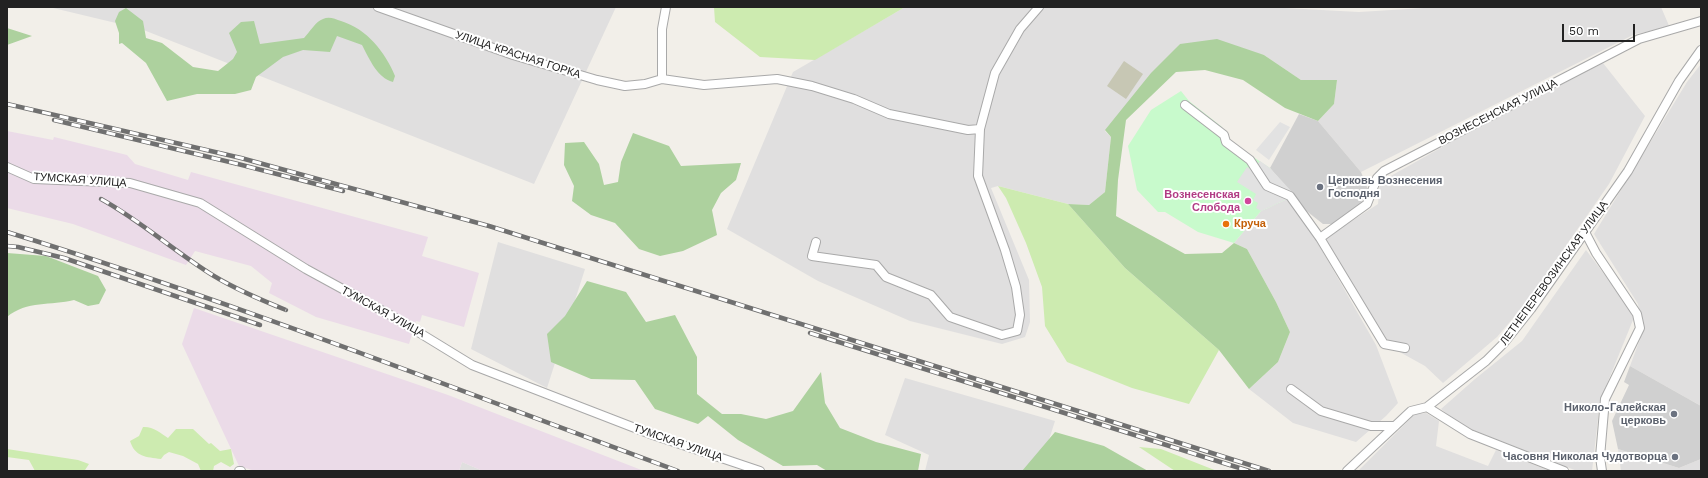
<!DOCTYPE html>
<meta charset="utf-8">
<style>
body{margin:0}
#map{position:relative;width:1708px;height:478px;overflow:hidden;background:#f2efe9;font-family:"Work Sans",sans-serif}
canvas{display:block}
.frame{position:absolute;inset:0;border:8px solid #222;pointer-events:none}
.scale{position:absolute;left:1562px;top:24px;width:73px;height:18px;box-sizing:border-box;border:2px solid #222;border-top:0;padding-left:5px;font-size:12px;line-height:14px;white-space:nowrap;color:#222;-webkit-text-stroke:3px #fff;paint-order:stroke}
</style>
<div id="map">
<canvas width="1708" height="478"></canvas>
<div class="frame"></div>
<div class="scale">50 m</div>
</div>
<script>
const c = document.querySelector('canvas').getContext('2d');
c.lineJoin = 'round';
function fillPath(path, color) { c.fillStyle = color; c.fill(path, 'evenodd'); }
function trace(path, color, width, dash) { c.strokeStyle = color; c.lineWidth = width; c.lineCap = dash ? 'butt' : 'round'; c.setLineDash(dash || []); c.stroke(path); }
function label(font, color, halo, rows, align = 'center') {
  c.font = font + ' "Work Sans",sans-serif'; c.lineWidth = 4; c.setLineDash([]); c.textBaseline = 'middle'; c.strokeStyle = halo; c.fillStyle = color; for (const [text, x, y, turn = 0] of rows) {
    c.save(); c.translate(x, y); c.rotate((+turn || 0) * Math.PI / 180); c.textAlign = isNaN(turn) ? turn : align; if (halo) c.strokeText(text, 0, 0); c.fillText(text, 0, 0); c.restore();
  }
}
fillPath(new Path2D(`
 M49,7H616L534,184L141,29Z
 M905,7H1266L1359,12L1440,7H1661L1670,28L1635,34L1361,172L1318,121L1334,104L1337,80H1301L1264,55L1180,44L1105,131L1111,137L1105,192L1089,205L1068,204L998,186L991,188L1029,280L1030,322L1025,337L1002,344L910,321L818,281L727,229L793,72Z
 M1603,63L1645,116L1609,184L1526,303L1497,337L1443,383L1425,366L1387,345L1324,239L1378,204L1380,182L1476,128Z
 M1701,64V406L1630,366L1643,331L1638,304L1594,234L1687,82Z
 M1287,199L1311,231L1376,345L1398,403L1386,416L1356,442L1293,423L1249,389L1278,362L1290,332L1276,302L1247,249L1234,243L1261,211Z
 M498,242L585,269L547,388L471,349Z
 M1586,250L1635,315L1600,401L1592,471H1577L1460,425L1441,409L1475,379L1522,341Z
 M905,378L1055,421L1039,471H925L929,455L885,435Z
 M1426,413L1439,421L1436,446L1488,466L1496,450L1550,471H1358L1415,414Z
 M1618,449L1679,468L1701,459V471H1621Z
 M462,462L483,471H459Z`), '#e0dfdf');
fillPath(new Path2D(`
 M7,131L53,140L54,137L127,155L135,164L188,180L191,172L428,237L422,256L479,273L464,327L422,315L420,322L416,321L409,344L316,317L269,293L272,283L251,266L195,251L186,265L73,224L7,208Z
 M194,308L448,395L644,471H483L462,462L459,471H255L239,466L182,344Z`), '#ebdbe8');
fillPath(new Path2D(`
 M1299,114L1318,121L1361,172L1369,192L1359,205L1336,224H1323L1304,209L1270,168Z
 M1630,366L1701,406V459L1679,468L1618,449L1612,421L1629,385L1624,382Z`), '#d0d0d0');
fillPath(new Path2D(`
 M1124,61L1143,74L1126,99L1107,86Z`), '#c7c7b4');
fillPath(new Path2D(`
 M714,7H905L815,60L760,57L715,22Z
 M998,186L1068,204L1125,268L1219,350L1189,404L1132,388L1067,362L1045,326L1042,287L1026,243L1006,198Z
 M143,427C152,426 161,433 168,438L176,429H193L209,444L211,443L220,451L231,449L234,464L230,467L221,462L214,466L213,471H201L198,464L183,456L169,452L164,455L161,459C146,457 135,457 130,441L139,436Z
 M1139,447L1161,449L1217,471H1175Z
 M7,449L78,460L89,464L85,470L83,471H35L29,460L7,457Z`), '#cdebb0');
fillPath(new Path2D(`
 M126,8L143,21L146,38L162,43L193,67L218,71L233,59L237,52L229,33L241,22L254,21L260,44L304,38C309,33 316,21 323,19C329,16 335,19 341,21C367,29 385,52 395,76L393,82C377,78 369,58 362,45L337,36L330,52L303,50L283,57L256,77L251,90L235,94H197L167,101L146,63L122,43L119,44V33L115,21L119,12Z
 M7,28L32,36L7,45Z
 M1217,39L1264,55L1301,80H1337L1334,104L1318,121L1285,108L1243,80L1205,70L1176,72L1126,120L1118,180L1116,216L1185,254L1222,253L1234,243L1247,249L1276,302L1290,332L1278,362L1249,389L1219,350L1125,268L1068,204L1089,205L1105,192L1111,137L1105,130L1151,73L1180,44Z
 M633,133L669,146L681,166L741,163L736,180L721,193L712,210L717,235L683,251L660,256L639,249L615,223L591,215L572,201L574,186L564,165L565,143L584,142L599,164L604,185L618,182L621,162Z
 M7,253L46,256L98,276L106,290L99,304L88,306L74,300C51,306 27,300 7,317Z
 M587,281L626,292L646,322L675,315L697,357V394L722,414H741L766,419L793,411L821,372L825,403L840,428L876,442L921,454L918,471H827L817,465L783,466L738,440L708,416L698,424L655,409L635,380L591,379L551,362L547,334L565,316Z
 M1055,432L1104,446L1148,471H1022Z`), '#add19e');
fillPath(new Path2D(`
 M1181,91L1189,101L1222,127L1226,139L1270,168L1287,199L1261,211L1234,243L1198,232L1165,212H1158L1137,190L1128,146L1151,110Z`), '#c8facc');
fillPath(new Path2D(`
 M1280,122L1290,127L1269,160L1256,150Z
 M1260,161L1270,168L1293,193L1287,199L1261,211L1256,208L1258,203L1253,200L1256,194L1237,182L1247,167L1253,170Z`), '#e2e2e2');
const minor = new Path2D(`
 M378,7L513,55L597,80L625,86L645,84L662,79L704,85L777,79L812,86L854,99L889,114L968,130L980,129
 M662,79V29L666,7
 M1185,105L1224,135L1226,142L1250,160L1267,186L1290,196L1320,238L1384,344L1405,348
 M7,167L34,179L130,183L200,203L306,269L392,316L472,365L653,435L760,471
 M1585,232L1596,253L1637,314L1640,328L1605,399L1600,457L1602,471
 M1320,238L1367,204L1377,178L1384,171L1639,39L1701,21
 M816,242L812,256L876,265L886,277L931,295L950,317L1002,335L1017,331L1020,315L1016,287L1005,250L978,176L980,129L995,73L1020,29L1039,7
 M1291,389L1321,411L1371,426H1395
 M1427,407L1470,434L1564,471
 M239,471H241
 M1347,471L1411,411L1427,407L1486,361L1504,343L1531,309L1628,171L1679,81L1701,50`);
trace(minor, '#a9a9a9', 10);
trace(minor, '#fff', 8);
const rail = new Path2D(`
 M7,104L241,158L489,226L1269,471
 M54,120L238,164L343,191
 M101,199C141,221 175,252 214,276C237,290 261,300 286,310
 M7,232C234,302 455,389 678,471
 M7,246L18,247L64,258L260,325
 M810,333L1249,471`);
trace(rail, '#707070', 4.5);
trace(rail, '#fff', 3, [9]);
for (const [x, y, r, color] of [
 [1320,187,4,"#6b7280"],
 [1248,201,4,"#d1479c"],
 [1226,224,4,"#e8710a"],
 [1674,414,4,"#6b7280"],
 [1675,457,4,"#6b7280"]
]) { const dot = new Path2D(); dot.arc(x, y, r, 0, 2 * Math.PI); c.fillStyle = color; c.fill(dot); trace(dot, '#fff', 1.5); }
label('11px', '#222', '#fff', [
 ["УЛИЦА КРАСНАЯ ГОРКА",518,55,18],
 ["ВОЗНЕСЕНСКАЯ УЛИЦА",1498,112,-27],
 ["ТУМСКАЯ УЛИЦА",80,180,4],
 ["ЛЕТНЕПЕРЕВОЗИНСКАЯ УЛИЦА",1554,273,-54],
 ["ТУМСКАЯ УЛИЦА",383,312,29],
 ["ТУМСКАЯ УЛИЦА",678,443,19]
]);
label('bold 11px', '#5b616d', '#fff', [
 ["Церковь Вознесения",1328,181,"left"],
 ["Господня",1328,194,"left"],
 ["Николо-Галейская",1666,408],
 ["церковь",1666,421],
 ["Часовня Николая Чудотворца",1667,457]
], 'right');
label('bold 11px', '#b23c85', '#fff', [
 ["Вознесенская",1240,195],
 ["Слобода",1240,208]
], 'right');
label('bold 11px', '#c56008', '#fff', [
 ["Круча",1234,224]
], 'left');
</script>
